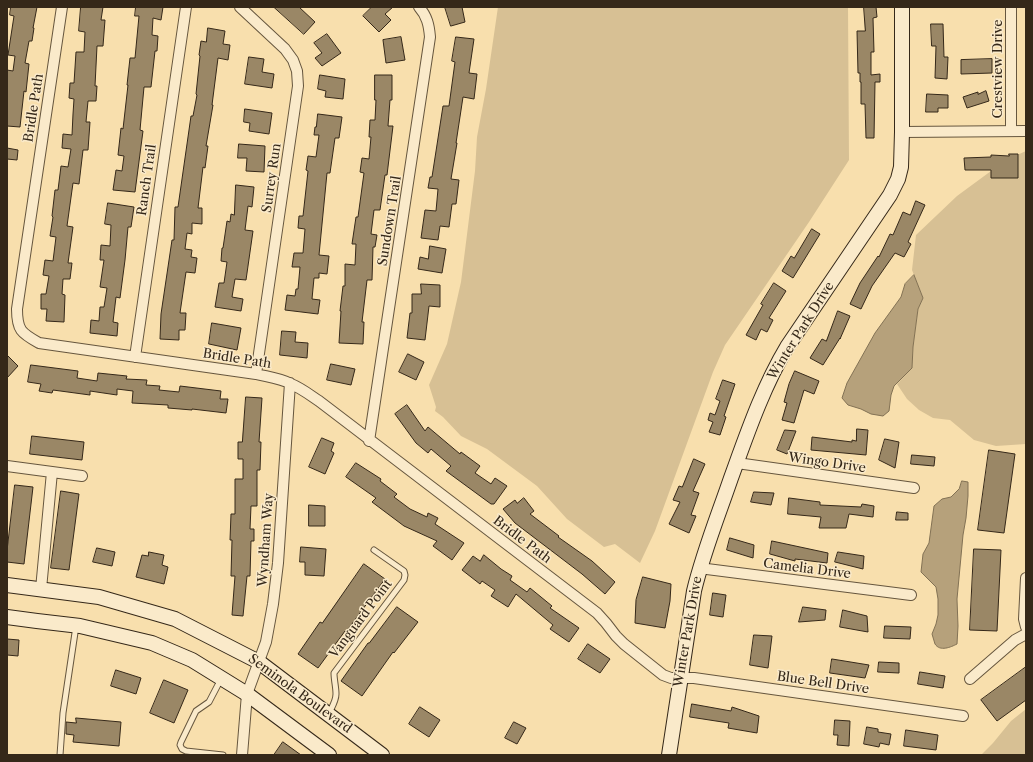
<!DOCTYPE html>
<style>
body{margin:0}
#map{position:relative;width:1033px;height:762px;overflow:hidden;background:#f8dfad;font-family:"Libre Caslon Text",serif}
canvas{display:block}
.frame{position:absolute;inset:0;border:8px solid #352819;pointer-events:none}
</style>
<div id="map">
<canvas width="1033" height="762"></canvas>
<div class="frame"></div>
</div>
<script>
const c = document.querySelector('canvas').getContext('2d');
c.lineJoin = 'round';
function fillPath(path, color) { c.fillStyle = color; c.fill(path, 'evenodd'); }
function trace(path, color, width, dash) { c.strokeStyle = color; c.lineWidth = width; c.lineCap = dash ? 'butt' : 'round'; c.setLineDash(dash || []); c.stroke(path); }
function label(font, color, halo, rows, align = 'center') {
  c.font = font + ' "Libre Caslon Text",serif'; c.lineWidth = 3; c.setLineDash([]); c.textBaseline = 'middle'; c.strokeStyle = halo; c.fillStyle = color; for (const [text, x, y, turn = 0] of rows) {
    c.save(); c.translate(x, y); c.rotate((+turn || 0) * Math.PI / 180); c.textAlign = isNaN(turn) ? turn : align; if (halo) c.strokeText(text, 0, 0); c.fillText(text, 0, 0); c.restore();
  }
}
fillPath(new Path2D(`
 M498,7H848L849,160L809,222L725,345L713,372L655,531L640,563L615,544L604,547L567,519L537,486L487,449L461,436L443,417L435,411L436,407L429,385L447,344L461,282L475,171L477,137L486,89Z
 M1026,151V444L996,446L974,440L950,420L933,418L919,410L907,399L897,384L912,368L913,347L918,309L923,298L912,270L916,235L957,196L1006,160Z
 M1026,709V755H981L993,743L1011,721Z`), '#d7c094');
const water = new Path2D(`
 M914,275L923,298L918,309L913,347L912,368L894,386L891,395L889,411L883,416L871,414L861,409L848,405L842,398L847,383L875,333L901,297L905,284Z
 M962,481L968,482V496L966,518L963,535L957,599L958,626L957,644C951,647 940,652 935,644C934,641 933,637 932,634L936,624L938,615V599L936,587L921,572L923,554L929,543L934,506L942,499L951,497L959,489Z`);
fillPath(water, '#b6a17b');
trace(water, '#827154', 1);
const building = new Path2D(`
 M11,7H37L33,28H34L32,41H29L25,63L29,64L26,92L24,91L20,127L7,126V70L13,71L15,56L8,55L14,16L10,15Z
 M81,7H103L101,20H105L103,46H97L95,86H97L96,101H88L86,122H90L88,150H83L79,184L73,183L67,226L73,227L68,263H72L70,279H63L62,294L65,295L64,322L46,321L47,309H41V294H46L49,276L43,275L45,260L53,261L56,237L50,236L53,217L52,216L55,190H58L61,166L68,167L71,149L62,148L63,134L72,135L73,114L74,99L69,98L70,83H74L76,52H84L85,32L79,31Z
 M136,7H163L161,20L153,18L152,35L158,36L157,51H155L151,87H144L140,130L143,131L135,192L113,190L116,170L122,171L124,156L118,155L121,128L123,129L128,85H127L130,58H135L139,16H135Z
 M274,7H299L315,22L304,34Z
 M372,7H393L385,14L391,20L379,32L363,16Z
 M445,7H462L465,22L451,26Z
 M864,7H876L877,17L873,18L874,52H871V75L880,74V82H875L874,138H866L865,104H861V82H860V73H858L857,31H865Z
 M931,24H943L944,57H948L947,79L935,78L936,46H932Z
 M208,28L225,31L223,44L230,45L228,60L218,58L212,105H213L206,146H208L205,168L203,167L198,208H202V224L192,223V234L187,233L185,249L192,250L191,257L197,258L195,273L186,272L180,313H186L185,330H179V340L160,339L161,314L172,240H174L175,207H178L191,116H193L197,95L196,94L200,56L199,55L201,41L206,42Z
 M327,34L341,53L322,66L315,58L322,53L314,43Z
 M401,37L405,60L386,63L383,40Z
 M456,37L474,39L469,73L477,74L474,99L463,97L456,143H457L451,179L459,180L456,204H452L449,227L440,226L438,240L421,238L425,210L436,211L438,189L428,188L430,177H432L443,106H449L455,62L452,61Z
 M249,57L264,59L262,72L274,74L272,88L245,84Z
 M992,59V73L961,74V60Z
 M320,75L345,79L343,99L325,97L326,91L318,89Z
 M375,75H392V100H390L388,126H393L387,175H385L380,210H374L371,234L377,235L375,247H373L372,280H367L362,322H364L363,344L339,343L341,311H340L343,286H345V264L355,265L356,244H352L356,217H358L364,173L360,172L362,158L369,159L371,137H369L370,120H375L376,100H375Z
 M986,91L989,101L967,108L963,97L978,92V94Z
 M927,94L948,95V108H938V112H926Z
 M245,109L272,113L269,134L249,131L250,123L244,122Z
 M318,114L342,117L339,138H335L330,173H327L319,255L329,256L327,274L319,273V278H314L312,299L320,300L318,314L285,310L287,295L295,296L296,289H298L300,267H292L294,253H303L305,229L298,228L299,216H303L308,171L306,170L308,156L316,157L319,135H314L315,127H316Z
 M239,144L265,146L264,172L246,171L247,158H238Z
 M7,148L18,150L17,160L7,159Z
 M1009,154H1018V178H991V170H965L964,158L991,157V155L1009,156Z
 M236,185L254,187L252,207L248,206L245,230L253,231L246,280L235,279L232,297L243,299L241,311L215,307L219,283H224L227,262L221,261L222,248H223L227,221L230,222L231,214L234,215Z
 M916,201L925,205L908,242L911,244L904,257L895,253L872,286L861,309L850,304L860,283L878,256L879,257L890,234L893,235L903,212L910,215Z
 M108,203L134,207L131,227H128L125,260L120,298L116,297L113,322L118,323L117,336L90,333L91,320L99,321L100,307H104L107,288L100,287L104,260H100L101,245L110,246L111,225L105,224Z
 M812,229L820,234L793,278L782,271L791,256L794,258Z
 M430,246L446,249L442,273L418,269L420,257L428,259Z
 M774,283L786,291L769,318L773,320L767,332L761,329L756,340L746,335L763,305L761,304Z
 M421,284L440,285V307L429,306L425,340L407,338L410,313H412V294H421Z
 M838,311L850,316L840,339V338L823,365L810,358L822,339L826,341Z
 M212,323L241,328L237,350L209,344Z
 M282,331L296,332L295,342L308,343L307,358L280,355Z
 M408,354L424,362L416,380L399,372Z
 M7,355L18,366L7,378Z
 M331,364L355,369L351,385L327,380Z
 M31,365L78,371L77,378L97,381L98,373L127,376L126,379L147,380L146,385L160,386L159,390L179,392L180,386L221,391L220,399H228L226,413L192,409V410L168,408V405L132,403L133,391L117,389V395L90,391V395L53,390L52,393L39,391L41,384L28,382Z
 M795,371L819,381L814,394L804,390L794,423L782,420L787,403L784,402L789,384Z
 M723,380L735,384L724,416L726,417L720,435L709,432L713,422L708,420L710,413L715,415L720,401L716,399Z
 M246,397L262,398L259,442H261L260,470H257V506H251L250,529H254V541H251L250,576H247L243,616L232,615L235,576H231L232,540H230L231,514H235V479H243V459H238V442H242Z
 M407,405L425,431L428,427L460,454L461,452L480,466L475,473L491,484L495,478L507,486L494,504H491L446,471L451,466L431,449L428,453L416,443L395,414Z
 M857,429L868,430L866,455L811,450L812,437L852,442V440L856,441Z
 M785,430L796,431L787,454L777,450Z
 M32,436L84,442L82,460L30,454Z
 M322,438L334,443L331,451L334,453L325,474L309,467Z
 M885,439L899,442L895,468L879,460Z
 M989,450L1015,454L1004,533L978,530Z
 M912,455L935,457L934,466L911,464Z
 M694,459L705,464L693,491L699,493L691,515L696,516L689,533L669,524L680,502L673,500L679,486L682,487Z
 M356,463L381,479L380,481L397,494L394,497L410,509L427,517L428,513L438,518L435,524L464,543L452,560L433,546L437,541L404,526L372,502L376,498L346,477Z
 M15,485L33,487L24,564L7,562V551Z
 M61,491L79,494L69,570L51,568Z
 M754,492L774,493L771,505L751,502Z
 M524,498L534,511L530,514L559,536L558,537L592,561L615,582L605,594L582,574L515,523L503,509L515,500L517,503Z
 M789,498L820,502V505L861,507L862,504L874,506L873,517L849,514L846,528H819L821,517L788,514Z
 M309,505L325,506V526H309Z
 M897,512L908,513V520H896Z
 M730,538L754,545L753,558L727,550Z
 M772,541L828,553L827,563L795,559V561L770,554Z
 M301,547L326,549L324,576L305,575V562H300Z
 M97,548L115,552L112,566L93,562Z
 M974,549L1001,550L997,631L970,630Z
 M149,552L164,555L162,565L168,567L164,584L136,577L142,555L148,556Z
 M838,552L864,556L863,569L835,562Z
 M484,555L501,569L512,576L510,580L527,592L530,588L552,606L550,608L579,628L569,642L550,629L553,625L516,594L508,607L491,596L495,590L482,581L480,584L462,570L473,556L480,561Z
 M364,564L385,579L346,632L345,631L318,668L298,654L320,622L322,623Z
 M643,577L671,584L670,601L665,628L635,623L636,600Z
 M713,593L726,595L723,617L710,615Z
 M397,607L418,622L394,653L393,652L362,696L341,681L368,643H369Z
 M803,607L826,610L825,620L799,622Z
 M843,610L867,616L868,632L840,627Z
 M885,626L911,627L910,639L884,638Z
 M754,635L772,636L768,668L750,665Z
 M7,639L19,640L18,656L7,655Z
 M588,644L610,659L600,673L578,659Z
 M832,659L869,665L865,678L830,673Z
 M879,662L899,663V673L878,672Z
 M1026,667V700L997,721L981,700Z
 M116,670L141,678L136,694L111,686Z
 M920,672L945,676L943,688L918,684Z
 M164,680L188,690L174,723L150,713Z
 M692,704L731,711L732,707L759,716L757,733L728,728L729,723L690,717Z
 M420,707L440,720L429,737L409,724Z
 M76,718L121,722L119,746L73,742L74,735L66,734V722L76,723Z
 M835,720L850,721L849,746L837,745L838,735H834Z
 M514,722L526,728L517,744L505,738Z
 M867,727L878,729V732L891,734L889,745L880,743L879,747L864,744Z
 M906,730L938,735L936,750L904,746Z
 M283,742L301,755H274Z`);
fillPath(building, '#9a8766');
trace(building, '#352819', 1);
const lane = new Path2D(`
 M221,679L209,702L196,711L181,742L180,745L182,749L186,751L223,755
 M329,713C332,707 336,701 336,694C336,687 334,680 334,673L404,580L405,575L404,571L374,550
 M60,755L63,713L76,626`);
const street = new Path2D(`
 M62,7L17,309C17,330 21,333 39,343L256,374C268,377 280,378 291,384C301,388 310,395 319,401L597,613L606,623L616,636L624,644L663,675L671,678H694L963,716
 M240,7L285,49L293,60L297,71L298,86L256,374
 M1011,7V131
 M902,132L1026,131
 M135,357L186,7
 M369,441L430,37C429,25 427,16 419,7
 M737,463L914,488
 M7,466L82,476
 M699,568L911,595
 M1026,578L1024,619L1026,627
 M41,589L52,472
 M970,679L1015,640L1026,634
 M242,755L247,694L266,642L273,604L278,563L290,383`);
const secondary = new Path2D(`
 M7,585L99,597L175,619L259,662L382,755
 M7,617L37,621L80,626L152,643L192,660L247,694L329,755
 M669,755L694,591C703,553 718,516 731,478C747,434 763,387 787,347L890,195L898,179L901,167L902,132V7`);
trace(lane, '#66563e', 7);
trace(street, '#66563e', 12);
trace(secondary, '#352819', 16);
trace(lane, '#faeaca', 5);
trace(street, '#faeaca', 10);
trace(secondary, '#faeaca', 14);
label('13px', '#352819', '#faeaca', [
 ["Crestview Drive",998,69,-90],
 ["Bridle Path",34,108,-81],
 ["Surrey Run",272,178,-82],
 ["Ranch Trail",147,180,-82],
 ["Sundown Trail",390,221,-81],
 ["Winter Park Drive",801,331,-58],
 ["Bridle Path",237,359,9],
 ["Wingo Drive",827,463,8],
 ["Wyndham Way",266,540,-86],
 ["Bridle Path",522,540,37],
 ["Camelia Drive",807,569,7],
 ["Vanguard Point",361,619,-53],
 ["Winter Park Drive",688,632,-80],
 ["Blue Bell Drive",823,683,8],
 ["Seminola Boulevard",300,694,36]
]);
</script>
